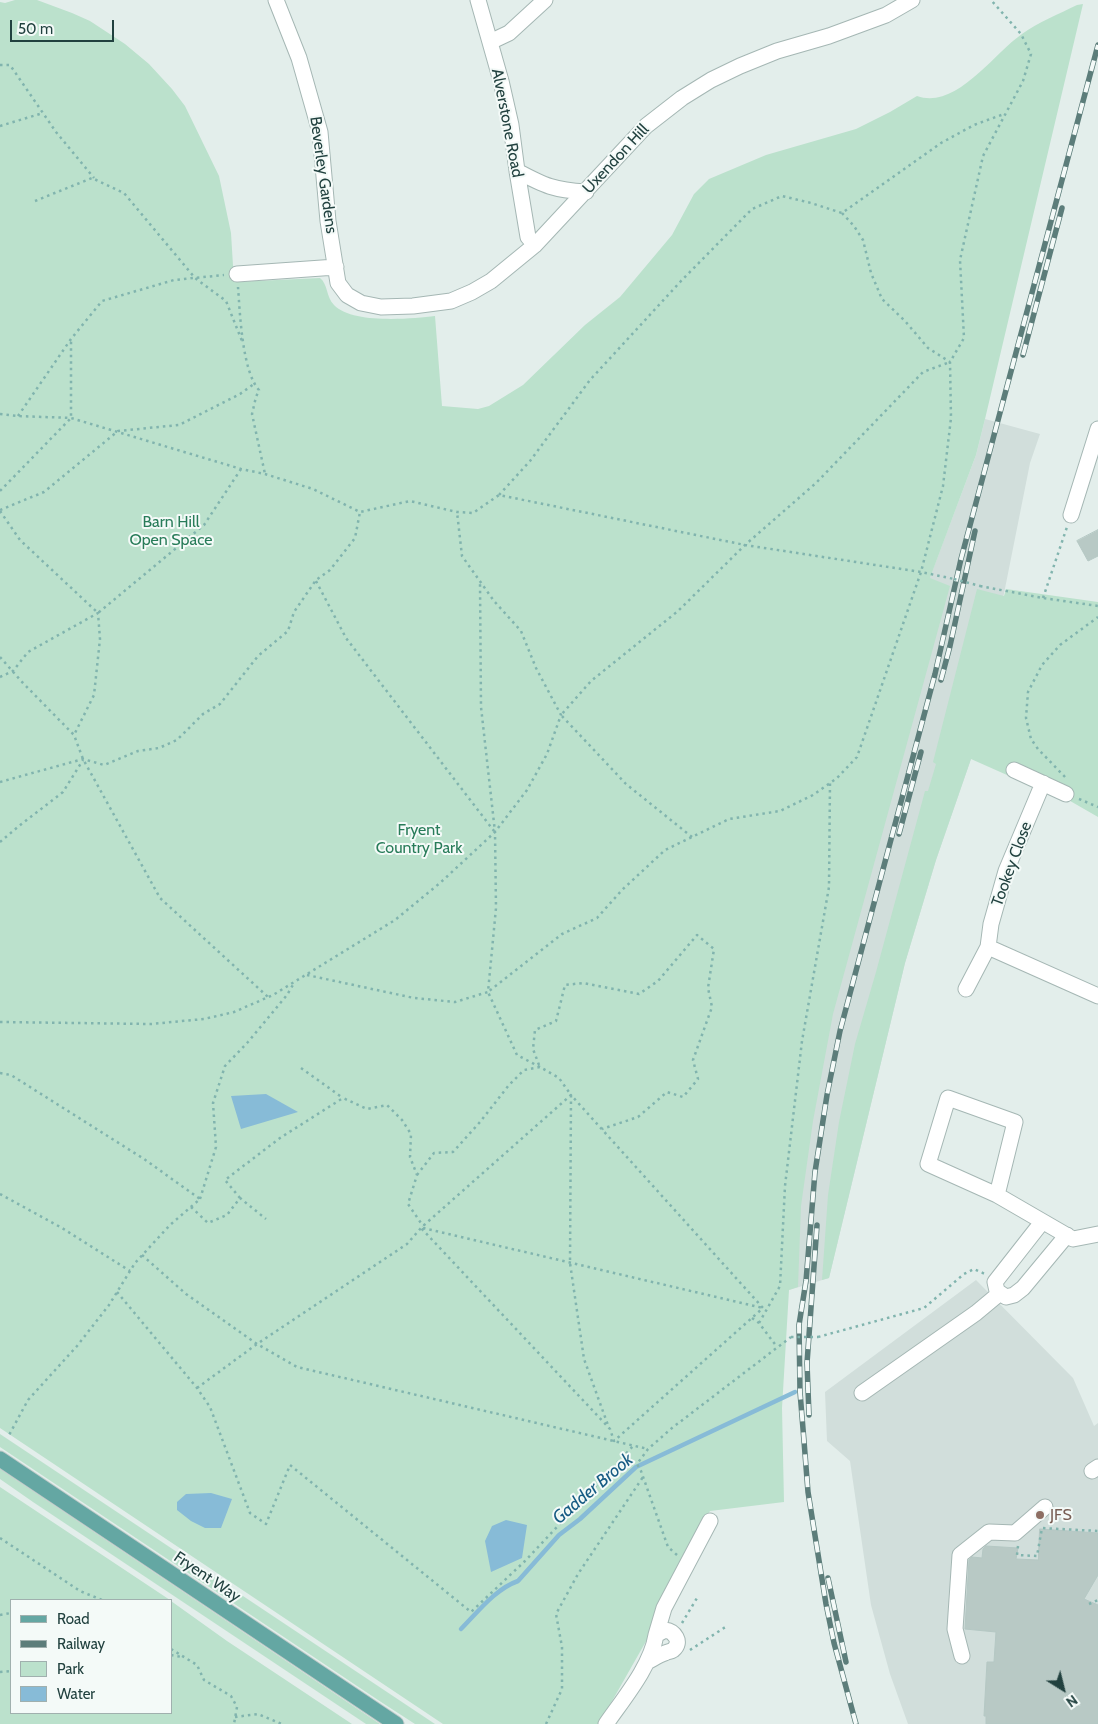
<!DOCTYPE html>
<style>
body{margin:0}
#map{position:relative;width:1098px;height:1724px;overflow:hidden;background:#e3eeeb;font-family:Cabin,sans-serif}
canvas{display:block}
.legend{position:absolute;left:10px;top:1599px;width:162px;height:115px;box-sizing:border-box;background:#f4faf8;border:1px solid #a0b0ae;margin:0;padding:6px 9px;list-style:none;font-size:15px;color:#21413f}
.legend li{display:flex;align-items:center;gap:10px;height:25px}
.legend b{width:25px;border:1px solid #a0b0ae}
.north{position:absolute;left:1038px;top:1664px;width:50px;height:50px;-webkit-text-stroke:4px #f4faf8;paint-order:stroke;rotate:144deg;font-size:14px;font-weight:700;line-height:20px;text-align:center;color:#21413f}
.north::after{content:'';display:block;margin:auto;width:18px;height:22px;background:#21413f;clip-path:polygon(50% 0,100% 100%,50% 72%,0 100%)}
.scale{position:absolute;left:10px;top:20px;width:104px;height:22px;box-sizing:border-box;border:2px solid #21413f;border-top:0;padding-left:6px;font-size:15px;line-height:18px;white-space:nowrap;color:#21413f;-webkit-text-stroke:4px #f4faf8;paint-order:stroke}
</style>
<div id="map">
<canvas width="1098" height="1724"></canvas>
<ul class="legend">
<li><b style="height:6px;background:#64a7a3"></b>Road</li>
<li><b style="height:6px;background:#5c7d7a"></b>Railway</li>
<li><b style="height:14px;background:#bbe1cc"></b>Park</li>
<li><b style="height:14px;background:#87bbd7"></b>Water</li>
</ul>
<div class="north">N</div>
<div class="scale">50 m</div>
</div>
<script>
const c = document.querySelector('canvas').getContext('2d');
c.lineJoin = 'round';
function fillPath(path, color) { c.fillStyle = color; c.fill(path, 'evenodd'); }
function trace(path, color, width, dash) { c.strokeStyle = color; c.lineWidth = width; c.lineCap = dash ? 'butt' : 'round'; c.setLineDash(dash || []); c.stroke(path); }
function label(font, color, halo, rows, align = 'center') {
  c.font = font + ' Cabin,sans-serif'; c.lineWidth = 4; c.setLineDash([]); c.textBaseline = 'middle'; c.strokeStyle = halo; c.fillStyle = color; for (const [text, x, y, turn = 0] of rows) {
    c.save(); c.translate(x, y); c.rotate((+turn || 0) * Math.PI / 180); c.textAlign = isNaN(turn) ? turn : align; if (halo) c.strokeText(text, 0, 0); c.fillText(text, 0, 0); c.restore();
  }
}
fillPath(new Path2D(`
 M985,419L1040,434L1030,463L971,759L936,860L905,963L829,1278L789,1290L793,1160L920,604L976,455Z
 M976,1280L1073,1378L1094,1426L1098,1423V1724H908L890,1674L871,1605L850,1461L827,1441L825,1392Z`), '#d1dedb');
fillPath(new Path2D(`
 M15,0H37L72,13L90,21L125,44L149,64L172,89L185,106L219,176L231,233L234,282L320,278C328,284 326,297 334,305C352,324 410,319 435,316L442,406L478,409L489,406L523,385L585,325L620,297L672,235L694,194L709,179L766,155L856,129L890,112L917,96C956,110 993,54 1022,34C1038,22 1059,14 1077,5L1083,4L985,419L976,455L930,578L950,586L833,1014L813,1121L801,1206L798,1287L789,1290L782,1408L784,1502L710,1511L682,1558L653,1629L599,1724H443L0,1428V2L5,3Z
 M977,589L1004,596L1006,589L1098,602V817L1065,798L1012,764L1007,775L971,759L936,860L905,963L829,1278L822,1280L828,1195L839,1122L855,1044L876,972L925,791H928L936,764L933,762Z
 M0,1434L435,1724H415L378,1700L0,1447Z
 M0,1469L380,1724H366L33,1502L0,1479Z
 M0,1487L170,1600H11V1713H171V1601L227,1641L352,1724H0Z`), '#bbe1cc');
fillPath(new Path2D(`
 M266,1094L298,1112L241,1129L231,1096Z
 M211,1493L232,1499L221,1528H205L191,1521L177,1510V1502L186,1494Z
 M506,1520L527,1525L522,1558L491,1572L485,1541L492,1526Z`), '#87bbd7');
trace(new Path2D(`
 M461,1629C477,1613 495,1589 518,1581L559,1535L580,1519L636,1467L795,1392`), '#87bbd7', 4.5);
const building = new Path2D(`
 M1098,530V556L1088,561L1077,541Z
 M1040,1529L1098,1533V1575L1084,1599L1098,1605V1724H986V1716H984L987,1662H994L996,1632L965,1629L969,1560L972,1557L982,1558L983,1549L986,1546L1018,1548L1016,1559L1038,1560Z`);
fillPath(building, '#b8c9c5');
trace(building, '#b5c8c4', 1);
const minor = new Path2D(`
 M276,0L299,58L320,132L328,221L338,283L347,295L361,303L381,307L413,306L451,301L472,292L491,281L535,245L646,126L682,98L711,80L740,66L777,51L829,36L886,15L912,0
 M478,0L501,81L511,125L517,171L528,237L535,245
 M490,42L509,33L545,0
 M517,171C545,186 554,190 586,192
 M237,274L336,267
 M1071,515L1098,429
 M1014,770L1066,794
 M988,947L1098,996
 M966,989L988,947L991,924L1006,871L1043,783
 M997,1195L1015,1122L948,1098L928,1164L997,1195L1073,1239L1098,1234
 M1042,1222L995,1282L997,1291L1006,1297L1014,1295L1023,1288L1067,1235
 M862,1393L976,1313L1000,1293
 M1092,1471L1098,1467
 M656,1635L664,1608L710,1521
 M962,1656L955,1629L960,1555L989,1532L1015,1533L1045,1507
 M606,1724C624,1698 651,1666 656,1635L665,1630C674,1631 683,1642 673,1650C670,1652 669,1651 665,1653C659,1655 653,1659 647,1662`);
const major = new Path2D(`
 M0,1459L396,1724`);
trace(minor, '#a5b7b4', 17);
trace(major, '#c1cac9', 17);
trace(new Path2D(`
 M0,65H10L56,132L94,178
 M0,126L43,113
 M35,201L92,178L124,193L195,278L226,301L242,341
 M842,213L854,226L863,240L871,273L882,299L905,321L928,348L950,362
 M238,287C240,313 242,371 259,390L256,397L252,414L265,474
 M0,414L18,416L71,418L241,469L265,474L313,489L360,512L410,501L457,512L473,513L499,495L745,545L921,572L954,579
 M18,416L71,339L102,301L174,280L224,275
 M0,491L71,418V341
 M499,495L530,461L590,380L681,281L752,209L782,196L811,203L842,213L941,143L974,125L1004,114
 M0,510L44,492L118,431L179,425L240,394L254,384
 M0,511L20,540L98,613L204,525L241,469
 M316,581L346,638L494,831
 M980,586L1043,598L1098,606
 M1043,598L1067,527
 M0,657L22,682L74,735L83,759L160,898L268,997
 M0,677L13,671L28,652L98,613L100,639L94,695L74,735
 M1065,777L1038,749L1031,739L1026,718L1028,692L1042,665L1060,645L1098,617
 M0,782L83,759L104,765L138,751L159,748L177,740L203,714L220,704L258,656L288,631L294,612L316,580L330,570L355,538L360,512
 M1079,799L1098,807
 M692,837L626,784L561,715L591,681L678,611L745,545L816,483L923,372L950,362
 M0,842L19,826L63,792L83,760
 M307,975L414,998L455,1002L488,992L496,908L495,832L481,707L480,582
 M0,1022L151,1024L204,1019L234,1012L273,995L395,920L440,883L495,832L527,790L547,754L561,715L536,668L521,631L494,601L462,556L457,512
 M539,1065L533,1049L535,1030L556,1021L565,985L583,983L639,994L658,981L697,935L714,949L708,988L712,1007L693,1060L698,1079L683,1097L667,1092L638,1117L602,1129
 M540,1067L517,1055L488,992L562,934L597,918L622,890L665,850L729,819L780,811L813,795L837,778L857,757L921,572L943,486L951,418L950,362L964,338L960,260L983,156L1023,81L1031,54L1021,34L991,0
 M301,1068L343,1098
 M0,1073L11,1075L144,1159L200,1199L170,1225L135,1263L109,1305L77,1346L28,1400L8,1437
 M417,1175L434,1153L453,1152L480,1122L509,1085L524,1070L540,1067L559,1078L571,1095L570,1263L584,1359L609,1428
 M0,1194L62,1228L130,1271
 M240,1198L225,1180L280,1138L343,1098L367,1109L387,1105L402,1120L411,1134L410,1157L417,1175L408,1204L423,1226
 M200,1199L216,1147L213,1103L225,1066L248,1042L287,995L294,983
 M191,1207L208,1223L227,1215L240,1198L266,1219
 M423,1228L763,1308
 M142,1255L186,1294L257,1344L297,1367L648,1449
 M117,1292L197,1388L210,1407L250,1513L266,1524L290,1465L471,1612L525,1561L634,1445
 M752,1318L759,1323L777,1347
 M759,1323L780,1286L785,1186L802,1041L829,887L830,783
 M818,1337L924,1308L964,1274L974,1269L985,1274
 M197,1388L257,1344L407,1244L421,1228L423,1226L571,1095L763,1308L614,1441L610,1429L421,1228
 M0,1538L80,1591L102,1600
 M1018,1546L1017,1555L1037,1556L1042,1528L1098,1531
 M677,1555L668,1547L641,1471L637,1464L648,1449L672,1428L791,1337
 M1089,1604L1098,1600
 M0,1615L11,1613
 M682,1623L697,1598
 M171,1649L197,1665L204,1680L231,1696L237,1707L234,1724
 M690,1650L727,1626
 M171,1655L182,1657
 M0,1672L11,1671
 M235,1717L258,1714L282,1724
 M546,1724L562,1689V1647L556,1614L578,1574L643,1477`), '#81b4ae', 2.5, [2.5, 4]);
trace(minor, '#fff', 15);
trace(major, '#64a7a3', 15);
const rail = new Path2D(`
 M1023,355L1062,208
 M941,680L950,646L975,531
 M899,834L921,752
 M809,1415L807,1363L817,1225
 M828,1578L846,1662
 M856,1724L834,1643L826,1604L808,1492L804,1441L800,1392L799,1325L806,1281L815,1172L827,1095L840,1031L935,674L961,559L1098,45`);
trace(rail, '#5c7d7a', 5.5);
trace(rail, '#f4faf8', 4, [11]);
trace(new Path2D(`
 M954,579L980,586
 M791,1337H818`), '#81b4ae', 2.5, [2.5, 4]);
for (const [x, y, r, color] of [
 [1040,1515,5,"#8d6e63"]
]) { const dot = new Path2D(); dot.arc(x, y, r, 0, 2 * Math.PI); c.fillStyle = color; c.fill(dot); trace(dot, '#f4faf8', 2); }
label('16px', '#21413f', '#f4faf8', [
 ["Alverstone Road",507,123,79],
 ["Uxendon Hill",616,159,-47],
 ["Beverley Gardens",323,175,82],
 ["Tookey Close",1012,864,-70],
 ["Fryent Way",207,1577,34]
]);
label('16px', '#287c59', '#f4faf8', [
 ["Barn Hill",171,522],
 ["Open Space",171,540],
 ["Fryent",419,830],
 ["Country Park",419,848]
]);
label('16px', '#785e54', '#f4faf8', [
 ["JFS",1050,1515]
], 'left');
label('italic 18px', '#165b83', '#f4faf8', [
 ["Gadder Brook",593,1489,-40]
]);
</script>
